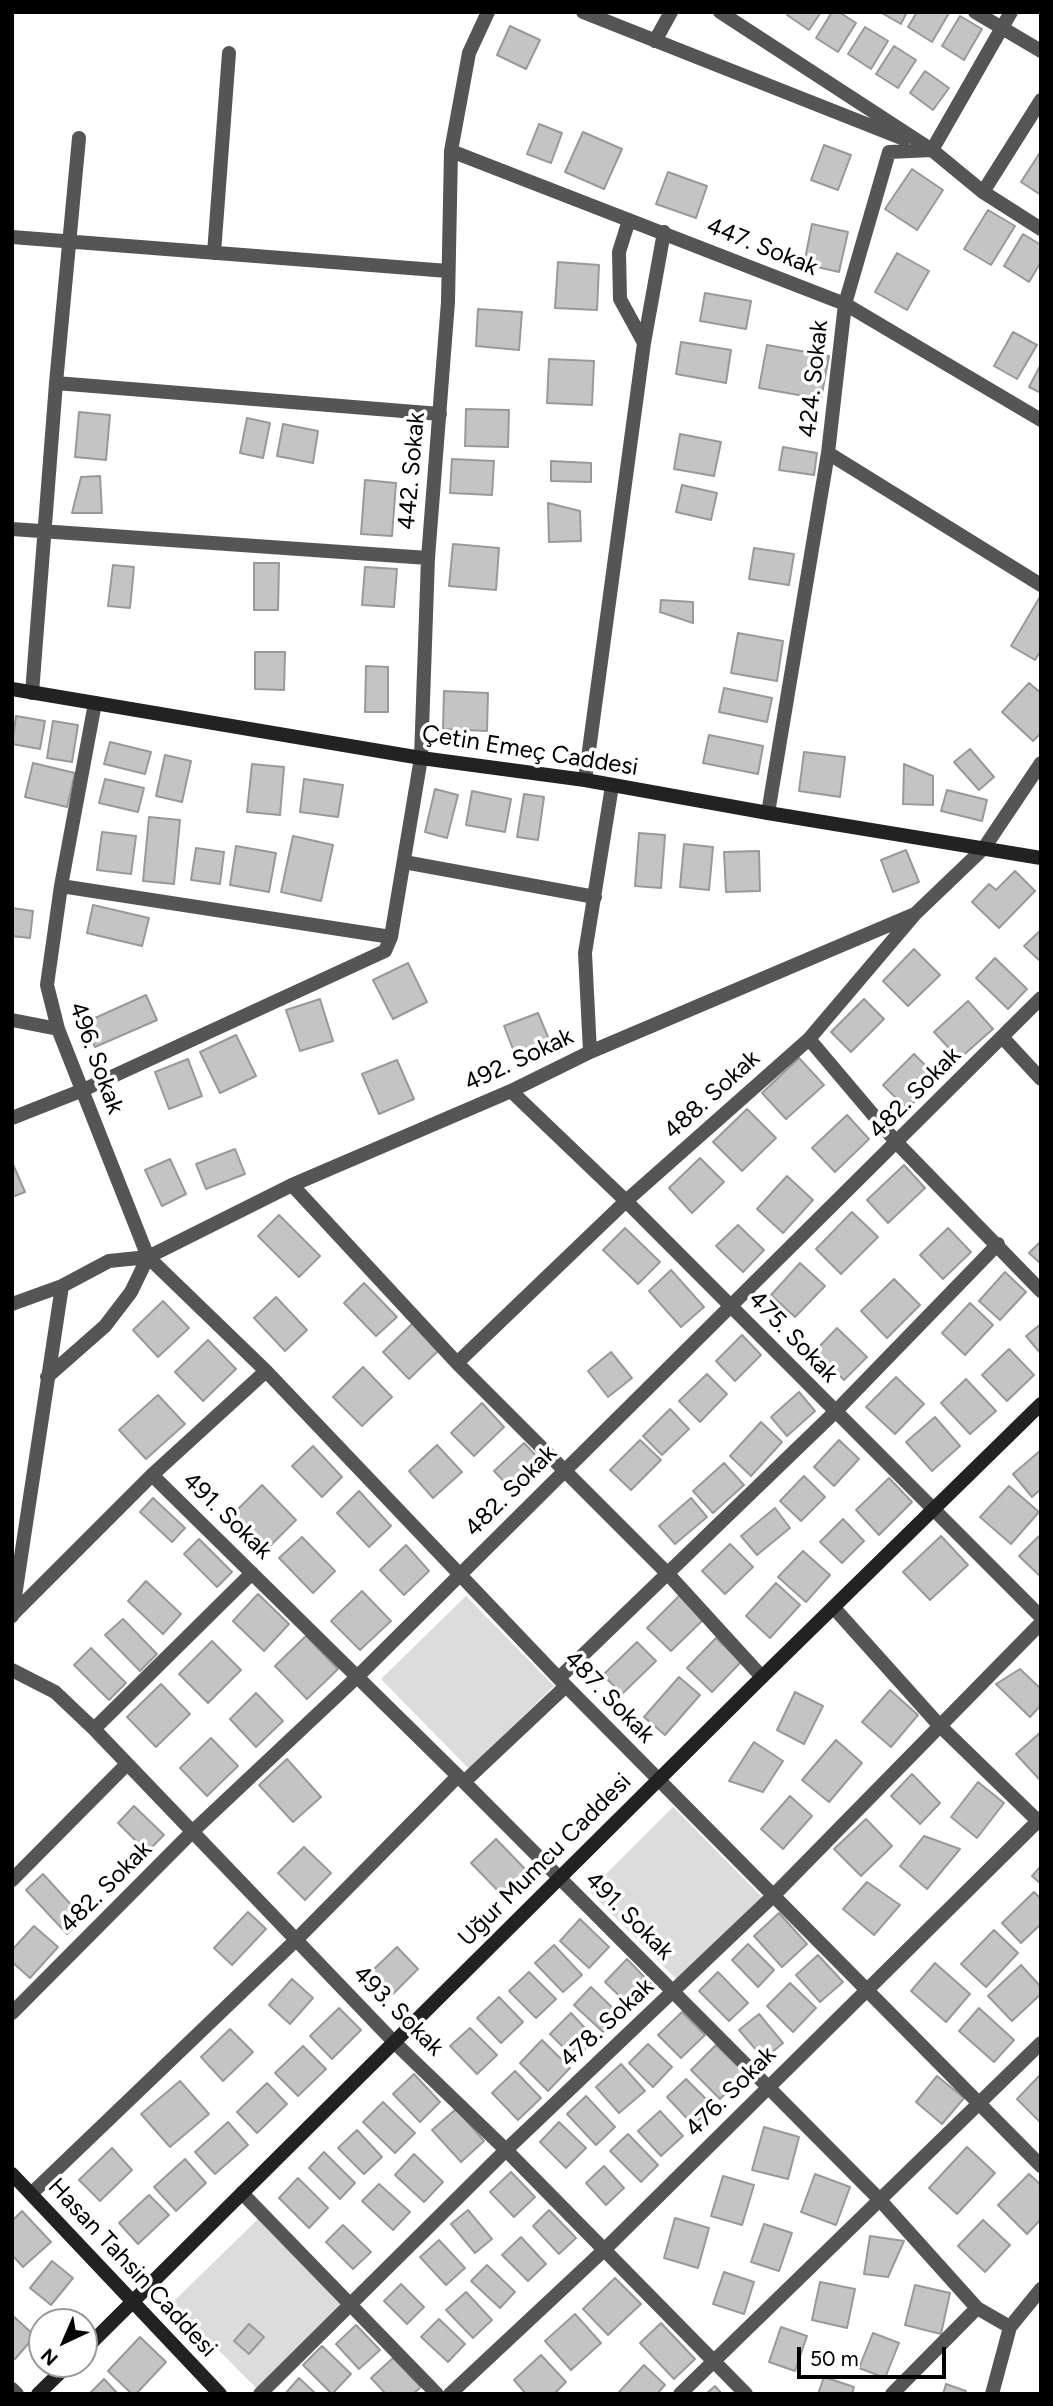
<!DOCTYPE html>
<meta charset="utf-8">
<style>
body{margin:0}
#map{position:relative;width:1053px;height:2406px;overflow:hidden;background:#fff;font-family:Figtree,sans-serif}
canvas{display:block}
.frame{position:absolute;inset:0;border:14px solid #000;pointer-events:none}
.north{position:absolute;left:28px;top:2308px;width:70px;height:70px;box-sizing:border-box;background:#fff;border:2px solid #999;border-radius:50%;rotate:224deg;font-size:19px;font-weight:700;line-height:28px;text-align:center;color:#000}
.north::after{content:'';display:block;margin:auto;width:24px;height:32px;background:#000;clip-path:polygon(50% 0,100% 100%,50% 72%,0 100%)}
.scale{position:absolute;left:797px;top:2347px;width:149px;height:32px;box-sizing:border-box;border:4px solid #000;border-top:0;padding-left:9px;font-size:21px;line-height:24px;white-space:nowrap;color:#000;-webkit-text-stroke:5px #fff;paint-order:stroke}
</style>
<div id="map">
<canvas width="1053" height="2406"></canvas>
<div class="frame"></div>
<div class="north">N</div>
<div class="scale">50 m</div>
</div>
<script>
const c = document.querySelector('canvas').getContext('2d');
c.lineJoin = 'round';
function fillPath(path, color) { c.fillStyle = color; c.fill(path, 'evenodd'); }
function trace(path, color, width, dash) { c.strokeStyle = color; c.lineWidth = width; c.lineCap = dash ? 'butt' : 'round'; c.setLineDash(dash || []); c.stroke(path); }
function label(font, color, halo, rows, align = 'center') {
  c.font = font + ' Figtree,sans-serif'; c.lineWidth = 7; c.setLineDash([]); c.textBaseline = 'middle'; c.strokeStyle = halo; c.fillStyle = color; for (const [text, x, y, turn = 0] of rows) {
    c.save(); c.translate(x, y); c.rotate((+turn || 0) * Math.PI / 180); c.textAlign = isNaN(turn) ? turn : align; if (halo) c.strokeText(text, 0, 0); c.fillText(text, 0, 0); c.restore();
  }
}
fillPath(new Path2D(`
 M466,1596L554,1686L469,1769L381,1679Z
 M673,1807L762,1897L678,1981L589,1891Z
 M258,2219L342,2306L257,2389L172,2303Z`), '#dcdcdc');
const building = new Path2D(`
 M789,12H821L809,30L787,15Z
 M832,12H839L856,23L838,52L816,38Z
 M880,12H907L901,24Z
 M917,12L949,13L932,42L908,27Z
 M960,16L982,29L964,60L942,46Z
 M510,26L540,40L526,69L497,55Z
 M865,27L888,41L871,69L848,54Z
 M894,46L916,60L898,88L876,74Z
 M925,71L949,88L933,110L910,93Z
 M539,124L562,133L551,163L527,154Z
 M583,132L622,149L604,189L565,172Z
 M824,145L851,155L838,190L811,180Z
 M1041,151V195L1021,182Z
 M912,169L943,190L917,230L885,209Z
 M668,172L707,186L696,218L656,204Z
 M988,210L1015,226L991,265L964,249Z
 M812,224L848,232L839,272L804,264Z
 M1023,234L1041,245V262L1029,282L1004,266Z
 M897,253L929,271L907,310L875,292Z
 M558,262L599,265L597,310L555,308Z
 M705,293L751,301L746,329L700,321Z
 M478,309L522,312L519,350L476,346Z
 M1013,332L1037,345L1017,379L994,366Z
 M681,342L731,350L726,383L676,374Z
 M767,345L829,356L821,399L759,388Z
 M549,359L594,361L592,405L547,403Z
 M1041,364V393L1029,387Z
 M466,409L509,410L508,447L465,446Z
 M79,412L110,415L106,460L75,457Z
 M247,418L270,423L263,458L240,453Z
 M283,424L318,431L313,463L277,456Z
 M680,434L721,442L714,476L674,469Z
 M783,447L817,453L814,475L779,470Z
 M452,459L494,461L492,495L450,493Z
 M551,461L591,463V482L551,481Z
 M100,476L102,513H72L81,477Z
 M365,480L396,483L392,536L361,534Z
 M682,485L717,493L711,520L676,512Z
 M548,503L580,511L581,541L549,542Z
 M453,544L499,548L496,590L449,586Z
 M754,548L794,554L789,585L749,579Z
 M254,563H279L278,610H254Z
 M113,565L134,567L130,608L108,606Z
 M365,567L397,569L394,607L362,605Z
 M1041,595V650L1035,660L1011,646Z
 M661,600L693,602V623L660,612Z
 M738,633L783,641L777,681L731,673Z
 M255,652H285L284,690L255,689Z
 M366,666L388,667V712H365Z
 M1029,683L1041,693V733L1033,741L1002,712Z
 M724,688L772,698L767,722L719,712Z
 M444,691L488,693L487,731L443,729Z
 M16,716L45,721L40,749L12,744Z
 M53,721L78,725L72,762L47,758Z
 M709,735L763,746L758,774L703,763Z
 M110,742L151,752L145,774L104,764Z
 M970,749L994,777L979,790L954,762Z
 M804,752L845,757L840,797L799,791Z
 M165,755L191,761L182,802L156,796Z
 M33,763L75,773L67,807L25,797Z
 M252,764L284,767L280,815L247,812Z
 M904,764L933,776V805L903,804Z
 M105,779L144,788L138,812L99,803Z
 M304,779L343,785L338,817L300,812Z
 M435,789L458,795L447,838L425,832Z
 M947,790L987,800L982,821L941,811Z
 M472,791L511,799L505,832L466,825Z
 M524,794L544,797L538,840L517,837Z
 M149,817L180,820L174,884L143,881Z
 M102,832L136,836L131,874L97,870Z
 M639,833L665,835L661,888L635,886Z
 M293,836L333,845L321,901L281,892Z
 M684,844L713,847L709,890L680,887Z
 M236,846L276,853L269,892L230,885Z
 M196,848L224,852L220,884L191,880Z
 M906,850L919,882L893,892L881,860Z
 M759,851L760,891L726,892L724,852Z
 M1015,871L1035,891L999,928L972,902L989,884L996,890Z
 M93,905L149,918L142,946L87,933Z
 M12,908L33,911L30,938L12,936Z
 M1041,930V962L1024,946Z
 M914,949L940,975L908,1006L883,981Z
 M995,958L1027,989L1008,1009L976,978Z
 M408,963L427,1002L393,1019L373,980Z
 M146,995L157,1020L95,1047L84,1023Z
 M320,999L333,1041L300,1051L286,1010Z
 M864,999L884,1019L851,1052L831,1032Z
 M968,1001L993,1029L959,1059L934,1032Z
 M538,1013L553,1049L518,1062L504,1026Z
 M236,1035L256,1076L220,1093L200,1052Z
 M914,1054L938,1078L907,1109L883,1085Z
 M799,1058L824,1085L786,1119L762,1093Z
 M188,1059L202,1096L169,1109L155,1072Z
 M397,1060L414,1099L379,1114L362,1074Z
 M747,1109L776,1138L742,1171L713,1142Z
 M847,1115L869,1139L835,1172L812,1148Z
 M235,1149L245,1174L206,1189L196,1164Z
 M700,1158L724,1182L692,1213L669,1188Z
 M170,1159L186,1194L162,1206L145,1170Z
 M12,1162L25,1192L12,1197Z
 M904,1165L925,1188L888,1223L867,1200Z
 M787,1176L813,1200L783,1233L757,1209Z
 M852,1212L878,1237L841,1274L816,1249Z
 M279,1215L320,1256L299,1277L258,1236Z
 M738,1225L764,1250L743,1272L716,1246Z
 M625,1228L660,1262L638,1284L603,1250Z
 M948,1228L971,1252L943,1279L920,1255Z
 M1041,1241V1264L1029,1253Z
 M800,1263L825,1286L795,1317L771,1295Z
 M671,1270L704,1307L681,1327L649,1291Z
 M1005,1272L1026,1292L1000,1320L979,1301Z
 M894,1279L920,1305L887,1338L861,1311Z
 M364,1283L397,1317L376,1336L344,1303Z
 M276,1297L307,1330L285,1351L254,1318Z
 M163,1301L189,1328L158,1357L133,1330Z
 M970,1303L993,1325L965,1355L942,1333Z
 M413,1323L439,1350L409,1379L383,1352Z
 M1041,1324V1354L1026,1336Z
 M837,1328L867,1357L844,1380L815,1351Z
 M742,1335L761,1355L735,1381L716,1361Z
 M208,1340L236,1369L203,1401L175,1372Z
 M1009,1349L1034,1375L1007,1401L982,1375Z
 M611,1352L632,1378L608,1397L588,1371Z
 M363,1367L392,1397L362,1426L333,1397Z
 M707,1374L727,1394L700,1422L679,1401Z
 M896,1377L924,1404L895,1434L866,1407Z
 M966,1379L996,1411L970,1434L941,1403Z
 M799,1392L815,1411L787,1436L771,1417Z
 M158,1395L185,1424L146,1459L119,1430Z
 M482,1403L504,1427L474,1456L451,1433Z
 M670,1409L689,1429L662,1455L643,1436Z
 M935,1417L960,1446L932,1471L906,1442Z
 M761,1422L782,1442L751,1476L730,1456Z
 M640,1440L661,1460L631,1490L610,1470Z
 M839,1440L859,1459L834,1486L814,1467Z
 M524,1443L547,1467L517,1495L494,1471Z
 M437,1445L462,1472L433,1498L409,1471Z
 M313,1446L342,1477L322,1497L292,1466Z
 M1041,1450V1489L1032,1497L1013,1474Z
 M724,1463L744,1485L713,1513L693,1491Z
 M804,1476L825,1497L801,1521L780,1501Z
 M889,1478L912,1502L879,1535L856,1510Z
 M262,1485L296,1520L264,1552L230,1517Z
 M1009,1486L1039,1512L1011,1544L980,1517Z
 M359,1491L391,1526L369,1547L337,1513Z
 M153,1498L185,1528L172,1542L140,1512Z
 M691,1498L707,1517L675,1544L659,1526Z
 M775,1508L790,1528L757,1555L741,1536Z
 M843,1519L864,1541L842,1563L820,1542Z
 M1041,1534V1577L1019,1556Z
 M941,1536L968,1565L930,1600L903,1572Z
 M302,1537L335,1571L313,1593L279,1558Z
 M199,1539L232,1572L217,1587L184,1554Z
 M730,1544L753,1567L725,1594L702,1571Z
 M406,1545L429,1571L404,1595L380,1570Z
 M803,1551L830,1575L806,1602L778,1577Z
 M146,1581L181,1614L163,1634L128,1601Z
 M776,1583L800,1605L770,1638L746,1616Z
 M362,1591L391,1621L360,1650L331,1621Z
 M258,1594L289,1624L264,1651L233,1621Z
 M681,1594L705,1618L671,1651L647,1628Z
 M123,1619L157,1654L140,1671L105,1635Z
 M306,1636L338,1669L307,1699L275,1666Z
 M716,1638L741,1662L712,1692L687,1668Z
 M212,1641L241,1670L208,1703L179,1674Z
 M637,1642L656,1661L622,1694L603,1675Z
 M91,1648L126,1683L109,1700L74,1665Z
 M1020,1669L1041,1689V1705L1030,1717L996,1684Z
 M679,1677L700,1695L665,1735L644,1717Z
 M161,1684L190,1714L156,1747L127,1717Z
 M890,1690L918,1715L891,1747L862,1722Z
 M795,1692L823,1706L804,1744L777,1730Z
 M256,1693L283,1721L256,1747L230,1719Z
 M1041,1732V1778L1039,1779L1016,1754Z
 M211,1738L238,1766L207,1796L180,1768Z
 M836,1740L862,1763L829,1802L802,1780Z
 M754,1742L783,1761L763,1792L729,1781Z
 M287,1759L321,1797L293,1822L259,1785Z
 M912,1774L940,1803L920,1824L891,1796Z
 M978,1782L1004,1803L977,1838L951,1817Z
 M790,1796L812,1816L783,1849L761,1829Z
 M134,1806L164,1835L147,1852L118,1823Z
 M866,1819L892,1846L861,1876L834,1849Z
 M924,1836L960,1849L927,1889L900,1866Z
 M496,1839L528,1872L503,1896L471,1863Z
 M304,1847L331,1873L305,1900L278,1873Z
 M1041,1866V1884L1032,1876Z
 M43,1874L84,1919L67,1934L26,1890Z
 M867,1882L900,1905L874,1935L843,1909Z
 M1034,1892L1041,1899V1924L1021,1943L1002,1923Z
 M248,1912L266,1929L232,1965L214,1948Z
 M779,1913L807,1944L782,1967L754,1936Z
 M580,1919L609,1947L589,1968L560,1941Z
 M34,1926L58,1947L30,1978L12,1962V1950Z
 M994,1930L1018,1953L986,1987L961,1964Z
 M748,1944L774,1970L758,1987L732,1960Z
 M554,1945L582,1975L563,1992L535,1963Z
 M397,1947L418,1969L393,1994L371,1972Z
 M818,1955L843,1982L820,2002L796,1975Z
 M627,1959L651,1984L630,2006L605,1982Z
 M935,1963L970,1994L946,2022L911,1991Z
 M1021,1965L1041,1987V1994L1012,2021L988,1996Z
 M529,1972L556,1999L536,2018L509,1991Z
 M718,1972L748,2003L729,2021L699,1991Z
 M292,1979L313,1998L290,2024L269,2005Z
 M790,1983L816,2008L793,2032L767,2006Z
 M591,1987L619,2014L603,2032L574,2005Z
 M499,1997L523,2022L501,2043L477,2018Z
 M339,2008L361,2030L332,2059L310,2036Z
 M979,2008L1014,2040L994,2062L959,2031Z
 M682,2012L705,2035L681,2058L658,2035Z
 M571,2013L595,2039L575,2059L550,2034Z
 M759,2014L783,2043L764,2059L739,2030Z
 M470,2028L497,2055L477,2074L450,2046Z
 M230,2029L253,2052L223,2081L201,2057Z
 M542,2040L570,2068L548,2091L520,2063Z
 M648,2044L672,2067L653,2087L629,2063Z
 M716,2045L746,2074L720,2099L691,2070Z
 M303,2046L326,2069L298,2096L275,2073Z
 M621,2064L645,2091L619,2113L596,2087Z
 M515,2071L541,2098L518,2120L492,2093Z
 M414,2074L440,2102L420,2122L393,2094Z
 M1041,2074V2123L1017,2099Z
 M937,2076L964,2098L942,2124L916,2102Z
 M686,2079L713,2106L693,2125L667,2097Z
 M180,2081L209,2114L170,2147L141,2114Z
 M267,2083L287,2104L257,2133L237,2112Z
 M586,2096L615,2127L596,2145L567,2114Z
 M383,2102L415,2133L395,2153L363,2122Z
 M456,2109L484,2141L461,2162L432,2130Z
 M660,2111L683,2136L661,2156L638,2131Z
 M228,2122L248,2145L215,2174L195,2152Z
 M559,2122L586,2148L566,2168L540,2142Z
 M764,2127L799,2137L788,2179L752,2170Z
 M357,2130L382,2157L364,2174L338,2148Z
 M628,2134L658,2165L641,2182L610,2151Z
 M967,2147L995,2173L957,2214L929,2188Z
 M112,2148L132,2170L100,2201L79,2180Z
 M324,2152L355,2183L340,2199L309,2168Z
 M414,2154L443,2182L424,2202L395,2175Z
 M185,2159L206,2183L176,2211L154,2187Z
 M604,2166L624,2188L606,2205L586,2183Z
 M511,2172L535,2197L514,2217L490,2192Z
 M815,2174L850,2187L836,2225L801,2212Z
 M1029,2174L1041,2185V2219L1027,2234L998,2205Z
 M723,2176L754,2185L742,2225L711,2216Z
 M298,2178L328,2208L309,2228L279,2198Z
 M379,2184L410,2212L393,2230L362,2201Z
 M149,2195L169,2215L138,2244L119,2223Z
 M468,2210L492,2239L475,2253L451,2224Z
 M549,2210L576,2238L559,2254L533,2226Z
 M22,2211L51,2242L23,2267L12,2255V2221Z
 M675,2218L709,2228L698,2268L664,2258Z
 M983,2220L1010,2245L985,2272L958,2246Z
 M764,2224L792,2233L779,2271L751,2262Z
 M343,2225L371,2252L353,2269L326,2242Z
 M870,2236L904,2241L888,2277L864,2274Z
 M521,2237L546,2264L528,2281L502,2255Z
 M439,2240L465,2268L446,2285L420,2257Z
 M52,2261L73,2278L51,2305L30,2288Z
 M487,2265L515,2292L500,2308L471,2281Z
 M724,2272L754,2282L744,2314L713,2304Z
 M615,2278L641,2304L608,2335L583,2309Z
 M820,2282L855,2289L847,2328L812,2320Z
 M401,2284L424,2307L407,2324L384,2301Z
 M915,2285L950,2293L941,2334L905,2325Z
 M466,2292L492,2320L473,2338L446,2310Z
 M575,2314L601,2343L571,2370L545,2341Z
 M12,2315L35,2336L15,2359L12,2357Z
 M439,2319L465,2344L448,2362L421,2337Z
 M661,2323L695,2359L674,2379L640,2343Z
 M249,2324L264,2337L249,2354L234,2341Z
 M356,2325L380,2350L359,2369L336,2344Z
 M781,2327L807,2336L795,2371L769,2362Z
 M873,2333L899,2343L885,2378L859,2368Z
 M140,2337L166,2362L136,2394H132L108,2371Z
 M322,2346L351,2374L332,2394L303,2365Z
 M541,2355L566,2382L554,2394H526L514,2380Z
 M393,2358L421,2387L413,2394H386L371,2378Z
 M644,2365L665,2385L657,2394H620L619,2392Z
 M824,2377L854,2387L852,2394H818Z
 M299,2378L316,2394H285Z
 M104,2379L118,2394H89Z
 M946,2384L966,2391L965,2394H943Z
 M715,2386L722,2394H706Z`);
fillPath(building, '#c4c4c4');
trace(building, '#999', 2);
trace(new Path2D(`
 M583,12L904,139
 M720,12L932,150L983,192L1041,229
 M975,12L1041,51
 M655,41L671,12
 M451,151L845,304L1041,420
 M983,192L1041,100
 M12,237L448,271
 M214,253L229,53
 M644,343L664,232
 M56,383L440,414
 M828,453L1041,585
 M12,529L428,558
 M32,693L56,383L79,138
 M95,703L61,886L47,985L58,1029L148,1257L266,1371L566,1686L1041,2166
 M585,780L644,343L620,299L619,252L629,220
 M768,813L828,453L845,304L889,152L932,150L1011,12
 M404,862L595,897
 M61,886L391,937
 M12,1020L58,1029
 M1003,1038L1041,1079
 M809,1039L897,1143L1041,1291
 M590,1052L585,953L612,786
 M511,1091L626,1201L1041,1617
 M12,1118L83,1090L385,951L391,937L421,758L428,558L448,302L451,151L469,53L488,12
 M292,1185L457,1363L668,1574L762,1677
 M12,1304L62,1286L109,1261L148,1257L292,1185L511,1091L590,1052L915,914
 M457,1363L626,1201L809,1039L915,914L984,848L1041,763
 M47,1377L105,1326L131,1292L148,1257
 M152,1475L458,1776L768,2087L879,2199L977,2308L1010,2327
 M834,1608L939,1725L1041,1824
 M13,1614L152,1475L266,1371
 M12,1616L62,1286
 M12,1670L55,1692L94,1729L394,2042L506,2150L746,2394
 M559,1678L835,1412L998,1244
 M94,1729L252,1573
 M464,1782L566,1686
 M12,1880L127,1764
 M12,2013L192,1832L357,1677L1041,998
 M242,2193L437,2394
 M31,2194L296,1940L458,1776
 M12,2389L17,2394
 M260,2394L506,2150L773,1896L1041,1623
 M450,2394L603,2251L1041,1818
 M680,2394L1041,2043
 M892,2394L977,2308
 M992,2394L1010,2327L1041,2289`), '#555', 14);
trace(new Path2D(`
 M12,689L421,758L585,780L768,813L1041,858
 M12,2174L220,2394
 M84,2350L762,1677L1041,1404
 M38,2394L69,2364`), '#222', 14);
label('24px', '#000', '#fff', [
 ["447. Sokak",762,247,22],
 ["424. Sokak",814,379,-84],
 ["442. Sokak",412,471,-85],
 ["Çetin Emeç Caddesi",530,751,9],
 ["496. Sokak",96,1058,70],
 ["492. Sokak",519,1060,-25],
 ["482. Sokak",915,1093,-45],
 ["488. Sokak",712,1095,-42],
 ["475. Sokak",793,1337,46],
 ["482. Sokak",511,1491,-45],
 ["491. Sokak",227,1516,44],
 ["487. Sokak",609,1697,46],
 ["Uğur Mumcu Caddesi",545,1860,-45],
 ["482. Sokak",106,1887,-45],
 ["491. Sokak",629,1916,45],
 ["493. Sokak",398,2011,45],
 ["478. Sokak",607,2023,-43],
 ["476. Sokak",731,2092,-45],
 ["Hasan Tahsin Caddesi",132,2268,47]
]);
</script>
